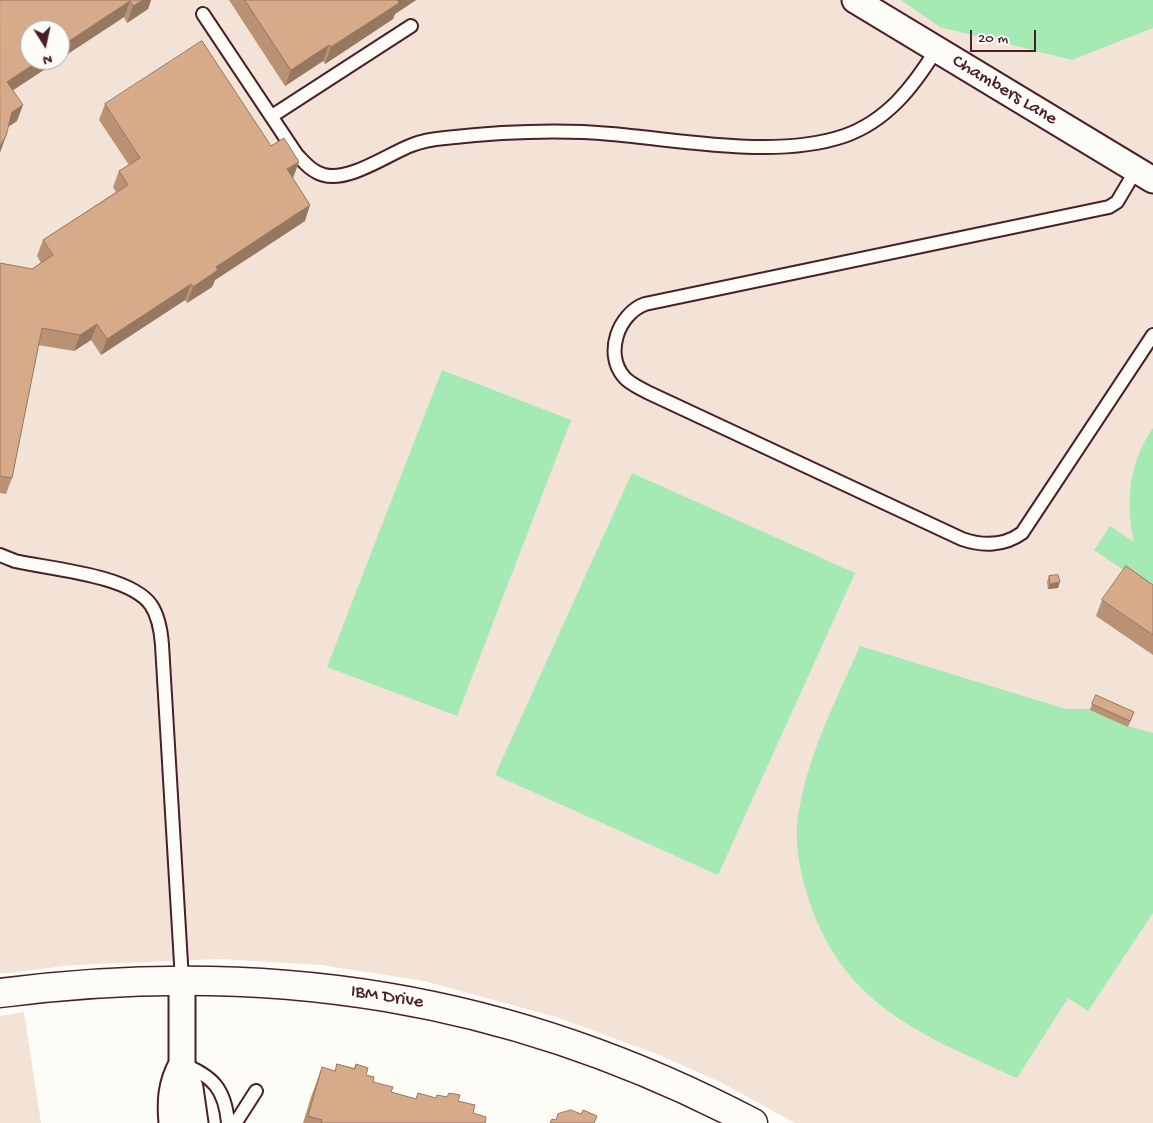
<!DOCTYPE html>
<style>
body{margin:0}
#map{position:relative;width:1153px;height:1123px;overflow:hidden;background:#fdfcf7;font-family:"Gochi Hand",sans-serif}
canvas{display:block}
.north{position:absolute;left:20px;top:20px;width:50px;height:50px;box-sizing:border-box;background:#fdfcf7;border:1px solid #b5a4a5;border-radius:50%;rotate:170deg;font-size:14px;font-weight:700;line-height:20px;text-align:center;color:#4a1f2b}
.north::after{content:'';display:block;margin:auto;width:18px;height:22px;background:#4a1f2b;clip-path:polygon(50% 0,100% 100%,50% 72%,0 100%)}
.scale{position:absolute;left:970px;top:30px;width:66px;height:22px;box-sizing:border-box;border:2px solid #4a1f2b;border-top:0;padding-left:6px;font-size:15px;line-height:18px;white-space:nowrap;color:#4a1f2b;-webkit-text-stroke:4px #fdfcf7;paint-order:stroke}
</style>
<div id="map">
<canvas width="1153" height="1123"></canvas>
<div class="north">N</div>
<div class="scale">20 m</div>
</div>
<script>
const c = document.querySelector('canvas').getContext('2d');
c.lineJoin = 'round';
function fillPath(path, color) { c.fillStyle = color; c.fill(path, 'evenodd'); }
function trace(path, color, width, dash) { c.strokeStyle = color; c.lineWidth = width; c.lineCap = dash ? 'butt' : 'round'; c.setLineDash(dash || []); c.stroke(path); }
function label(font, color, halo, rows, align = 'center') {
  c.font = font + ' "Gochi Hand",sans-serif'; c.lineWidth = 5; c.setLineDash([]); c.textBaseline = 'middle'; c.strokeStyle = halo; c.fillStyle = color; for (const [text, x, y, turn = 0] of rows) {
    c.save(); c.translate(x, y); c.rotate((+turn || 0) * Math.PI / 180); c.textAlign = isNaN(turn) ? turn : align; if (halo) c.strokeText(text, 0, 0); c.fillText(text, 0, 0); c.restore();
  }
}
fillPath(new Path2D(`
 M0,0H1153V1123H795L720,1082L657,1054L556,1017L424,981L321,965L220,959L73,965L0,974ZM30,30H60V60H30Z
 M24,1012L41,1123H0V1016Z`), '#f2e3d6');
fillPath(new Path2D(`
 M901,0H1153V28L1072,60L940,27Z
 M442,370L571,420L457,716L327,667Z
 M1153,428V590L1094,550L1110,526L1134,542C1125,502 1129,462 1153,428Z
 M632,473L855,573L718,875L495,775Z
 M860,646L1066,709H1090L1128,726L1153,733V913L1088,1011L1068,998L1017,1078C920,1034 841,1005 807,894C798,865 793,835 800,805C811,748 837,698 860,646Z`), '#a5e9b5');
const lane = new Path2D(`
 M203,14L297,155C305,163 312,172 324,175C349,182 388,154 412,145C422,141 434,139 445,138C500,132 556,129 611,134C682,140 776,159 844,136C887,121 913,87 936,50
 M272,116L411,26
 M1136,170L1117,202L1109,207L645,304C618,314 604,354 624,377C630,384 640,388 647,392L962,539C982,546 1004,546 1022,533L1153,335
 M0,555L15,561C50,569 130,575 151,605C159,617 161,631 162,645L182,980
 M182,1064C213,1076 225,1089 228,1123
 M230,1123L238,1119L256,1091`);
const street = new Path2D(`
 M855,0L1153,180
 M182,980V1064L190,1088L195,1123
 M172,1123C170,1101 171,1084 182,1064`);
const secondary = new Path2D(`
 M0,993C269,958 512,996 753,1123`);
trace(lane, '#4a1f2b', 16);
trace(street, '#4a1f2b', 29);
trace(secondary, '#4a1f2b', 31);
trace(lane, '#fdfcf7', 12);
trace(street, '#fdfcf7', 25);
trace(secondary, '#fdfcf7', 28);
fillPath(new Path2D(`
 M0,0H151L148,9L127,23L124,17L60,59V30L30,60H59L13,90L17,121L9,126Z
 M229,0H416L395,14L393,19L325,64L323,61L285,86Z
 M105,104L271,146L293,178L305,221L215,280L212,287L187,303L185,300L101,355L91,340L74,351L38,345L12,478L6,494L0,493V263L32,269L41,263L37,256L43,240L116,192L113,187L119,171L129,165L99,120Z
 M1049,576L1058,588L1048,589L1047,582Z
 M1153,585V655L1096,616L1102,600Z
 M1092,704L1132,717L1128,727L1090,710Z
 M337,1064L354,1068L356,1064L373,1082L391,1092L416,1099L436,1098L458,1101L485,1123H303L311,1097L322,1067L335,1071Z`), '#b99276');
fillPath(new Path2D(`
 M143,0H151L148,9L127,23L133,6Z
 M398,0H416L395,14L393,19L325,64L331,47Z
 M130,1L124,17L60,59V47Z
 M329,45L323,61L285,86L291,70Z
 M40,60H59L1,98L7,82Z
 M23,105L17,121L6,128L12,112Z
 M6,136L0,153V146Z
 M299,162L293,178L281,186L287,169Z
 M310,205L305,221L215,280L212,287L187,303L193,287L216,267Z
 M191,284L185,300L101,355L107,339Z
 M97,324L91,340L74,351L80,335Z
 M1060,582L1058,588L1048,589L1050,584Z`), '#967760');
const building = new Path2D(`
 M0,0H143L133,6L130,1L60,47V30H30V60H40L7,82L23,105L12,112L6,136L0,146Z
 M245,0H398L399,3L331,47L329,45L291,70Z
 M202,41L271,146L284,138L299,162L287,169L310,205L216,267L218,270L193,287L191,284L107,339L97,324L80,335L42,328L12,478L0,476V263L32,269L53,255L43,240L128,185L119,171L140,158L105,104Z
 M1126,566L1153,585V635L1102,600Z
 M1058,575L1060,582L1050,584L1049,576Z
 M1096,695L1134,712L1130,721L1092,704Z
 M337,1064L355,1069L356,1064L368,1068L366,1075L374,1077L373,1082L393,1087L391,1092L416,1099L418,1093L436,1098L437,1095L447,1097L449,1093L460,1095L458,1101L475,1105L473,1113L486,1117L485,1123H321L322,1120L308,1116L322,1067L335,1071Z
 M571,1110L581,1114L583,1110L597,1116L594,1123H550L552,1119L556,1120L558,1114Z`);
fillPath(building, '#d7aa89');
trace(building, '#967760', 1);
label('19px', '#4a1f2b', '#fdfcf7', [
 ["Chambers Lane",1004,91,31],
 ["IBM Drive",387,998,9]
]);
</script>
